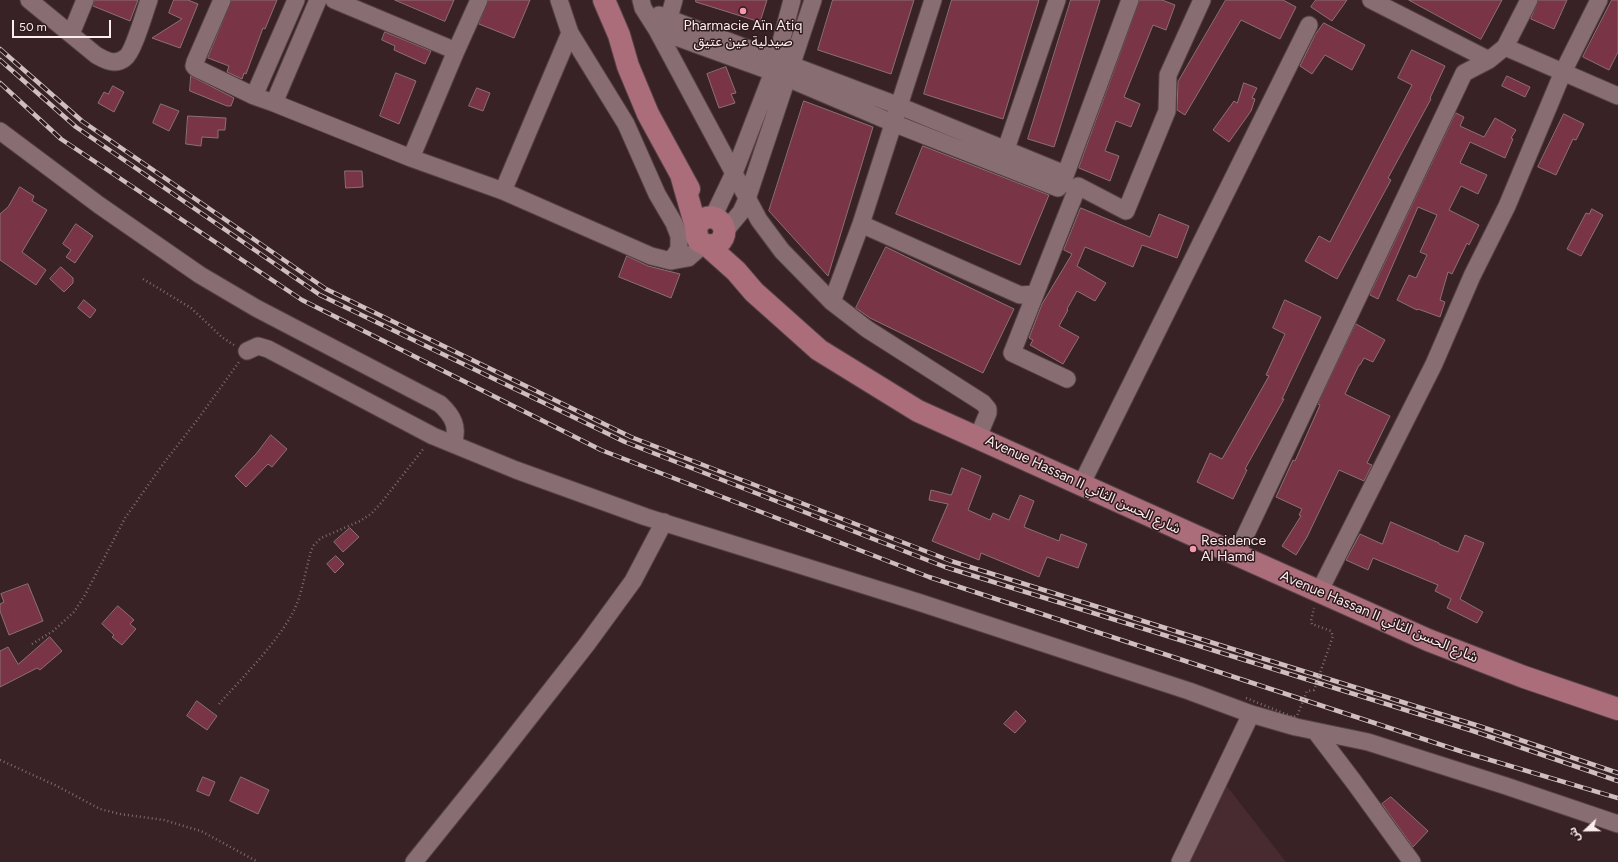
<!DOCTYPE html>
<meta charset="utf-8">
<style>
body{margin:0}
#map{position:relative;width:1618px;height:862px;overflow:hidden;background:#382226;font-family:Figtree,"Noto Sans Arabic",sans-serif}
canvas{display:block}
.north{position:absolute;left:1566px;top:810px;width:40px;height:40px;-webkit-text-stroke:3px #2e191d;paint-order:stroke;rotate:248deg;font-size:11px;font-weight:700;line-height:16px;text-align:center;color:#fcedef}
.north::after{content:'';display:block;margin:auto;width:14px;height:18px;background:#fcedef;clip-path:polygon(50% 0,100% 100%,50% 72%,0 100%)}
.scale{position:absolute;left:12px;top:20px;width:99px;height:18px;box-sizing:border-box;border:2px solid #fcedef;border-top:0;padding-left:5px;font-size:12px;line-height:14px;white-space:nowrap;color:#fcedef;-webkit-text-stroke:3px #2e191d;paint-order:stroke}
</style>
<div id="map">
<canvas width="1618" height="862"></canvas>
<div class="north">ش</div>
<div class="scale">50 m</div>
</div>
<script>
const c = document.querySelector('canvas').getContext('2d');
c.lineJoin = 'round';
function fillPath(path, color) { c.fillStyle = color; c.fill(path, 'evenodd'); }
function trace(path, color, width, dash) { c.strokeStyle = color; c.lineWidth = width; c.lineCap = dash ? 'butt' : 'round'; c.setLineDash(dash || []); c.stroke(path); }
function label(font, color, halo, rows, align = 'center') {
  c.font = font + ' Figtree,"Noto Sans Arabic",sans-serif'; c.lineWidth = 3; c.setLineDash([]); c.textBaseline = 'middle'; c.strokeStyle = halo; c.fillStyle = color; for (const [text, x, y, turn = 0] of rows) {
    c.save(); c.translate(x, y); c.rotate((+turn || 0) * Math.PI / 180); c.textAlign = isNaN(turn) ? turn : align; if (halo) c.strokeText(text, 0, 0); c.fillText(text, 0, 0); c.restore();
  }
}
fillPath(new Path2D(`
 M1226,785L1286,862H1189Z`), '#482b30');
const building = new Path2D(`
 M95,0H138L130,21L93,6Z
 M174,0H188L198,4L180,48L152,38L182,19L169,13Z
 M232,0H277L265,29L263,28L246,74L244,73L242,79L227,72L229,66L208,58Z
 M395,0H454L445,21Z
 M489,0H530L514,38L479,24Z
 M696,0H767L760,22L696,2Z
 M833,0H914L891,74L818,50Z
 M952,0H1039L1003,119L924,94Z
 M1071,0H1100L1054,147L1028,139Z
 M1140,0H1162L1175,5L1166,30L1153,25L1124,97L1140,104L1131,127L1116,121L1105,151L1119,156L1110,181L1079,168Z
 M1226,0H1283L1296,7L1280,39L1241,20L1185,115L1177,110L1178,82Z
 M1316,0H1347L1332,21L1311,7Z
 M1409,0H1502L1481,39Z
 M1539,0H1567L1554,29L1531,19Z
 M1612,0H1618V52L1609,70L1583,57Z
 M1324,23L1365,45L1352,70L1325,55L1312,74L1300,66L1315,35Z
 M385,32L431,51L425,64L394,50L395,46L382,40Z
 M1412,50L1445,66L1430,98L1431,99L1388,178L1391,180L1337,279L1305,261L1319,236L1330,242L1412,85L1398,78Z
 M726,67L736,93L731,94L735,103L719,108L707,74Z
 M396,73L416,81L399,124L380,116Z
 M191,76L234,98L231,106H227L190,91Z
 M1507,76L1530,87L1525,97L1502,86Z
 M1244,83L1257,88L1252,98L1255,99L1251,111L1229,142L1213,130L1234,101L1237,103Z
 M113,86L124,92L114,112L98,103L104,92L108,94Z
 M477,88L490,93L483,111L469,106Z
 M804,101L873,127L828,276L769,211Z
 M161,104L179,111L169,131L153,123Z
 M1456,113L1464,117L1460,126L1484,137L1495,118L1516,130L1511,138L1513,139L1505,158L1470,142L1460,163L1487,175L1478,194L1461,186L1449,210L1479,225L1469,245L1467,243L1452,274L1448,272L1440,300L1445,302L1440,317L1418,309L1417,310L1397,300L1409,275L1416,278L1427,255L1420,252L1437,215L1418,207L1378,299L1370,295Z
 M1564,114L1584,124L1576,140L1573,139L1556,175L1538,167Z
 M188,116L226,118L225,130H218V138L202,137L201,146L186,144Z
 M923,146L1049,195L1020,265L896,214Z
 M345,171H362L363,187L346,188Z
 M20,187L34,196L32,201L47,210L22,252L46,270L36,285L0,260V214L8,207Z
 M1081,208L1150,237L1159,214L1189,226L1177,258L1142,245L1133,267L1085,247L1077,266L1106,283L1095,301L1077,291L1067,309L1068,310L1059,326L1079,337L1063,364L1030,345L1033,340L1029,338L1042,304L1072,254L1064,250Z
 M1592,209L1603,215L1581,256L1567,249L1586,213L1589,214Z
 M76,224L93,236L75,263L66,257L71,250L63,244Z
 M886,247L1014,309L983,373L870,318L856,308Z
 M627,256L648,266L680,274L671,298L619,277Z
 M61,267L73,278V283L64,292L50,279Z
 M84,300L96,310L90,318L78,308Z
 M1285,300L1321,317L1282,399H1284L1245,469L1247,470L1233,499L1197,482L1210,453L1222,459L1269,376L1266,375L1285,334L1273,328Z
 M1356,324L1385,340L1373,362L1364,358L1360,365H1359L1345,394L1390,416L1367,463L1372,465L1364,481L1339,470L1307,537L1296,555L1282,546L1301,516L1299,515L1302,509L1276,497L1293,460L1295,461L1320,405L1318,404Z
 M271,435L287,449L272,467L268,464L246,487L235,476L256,454Z
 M962,468L981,476L968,510L990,520L993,513L1009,520L1020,495L1034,501L1024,527L1059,541L1061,534L1087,544L1078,568L1047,557L1039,577L981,553L979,560L932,541L948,504L929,500L931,490L951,495Z
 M1391,522L1439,543V544L1458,552L1465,535L1484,543L1460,599L1483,612L1477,623L1447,608L1451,599L1435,591L1438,585L1373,558L1368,570L1346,560L1360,534L1382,544Z
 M350,528L359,537L343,552L334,542Z
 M336,556L344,564L335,573L327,564Z
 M28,584L43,621L9,635L0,611V604L4,602L1,594Z
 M118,606L134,620L130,624L136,629L122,645L112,637L114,635L102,624Z
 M50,637L62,651L40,670L37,668L0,687V651L8,647L18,664Z
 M197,701L217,716L207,730L187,716Z
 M1016,711L1026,721L1015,733L1004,724Z
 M203,777L215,782L209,796L197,791Z
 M241,777L269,790L258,814L230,801Z
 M1391,797L1428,831L1413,847L1382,804Z`);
fillPath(building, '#793545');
trace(building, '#8b7074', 1);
const minor = new Path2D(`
 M29,0L96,55C105,60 115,66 125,58C133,53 145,11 149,0
 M222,0L195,62L194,66L196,68L254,96L274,103L411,158L503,191L651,256L671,261L679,249V236L674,223L657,194L626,124L570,33L559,0
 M334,0L456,51
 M641,0L643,8L657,30L759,220L782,251L832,302L867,329L983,403L988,409V413L978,437
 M674,0L669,18L657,30L773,72L893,123L1058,188L1062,184L1130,0
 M1371,0L1489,60
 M659,15L899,106L1065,174
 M71,34L85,0
 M1505,47L1618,96
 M254,96L296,0
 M274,103L318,0
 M0,131L99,205L200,275L256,308L440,404C453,416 459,427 453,444
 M411,158L456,51L479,0
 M1004,159L1006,149L1057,0
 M503,191L570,33
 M713,217L734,173L773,72L792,0
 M861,224L1020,295L1035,294
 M725,231L741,212L747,199L813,0
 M671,261L688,258L704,244
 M832,302L861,224L933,0
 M247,351L258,346L268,349L433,436L516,470L646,517L918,602L1189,691L1251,714L1296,727L1368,742L1506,786L1618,824
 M1067,379L1012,353L1078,186L1126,211L1167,111L1168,75L1202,0
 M1081,485L1309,25
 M1236,555L1464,73L1489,60L1505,47L1529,0
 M1319,592L1434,364L1472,276L1507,206L1563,72L1599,0
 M1316,732L1354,782L1412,862
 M414,862L493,764L587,644L633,581L664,522
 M1180,862L1251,714`);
const major = new Path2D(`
 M604,0L619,35L628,66L648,114L689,189
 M682,178L696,227L697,237L699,241L708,246L736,271L754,292L819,350L918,411L1242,557L1428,640L1524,677L1618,709
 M696,227C709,204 737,227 718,244L708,246`);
trace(minor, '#544145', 19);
trace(major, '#544145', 24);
trace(new Path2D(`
 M143,279L191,308L223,338L234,345
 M1312,624L1311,621L1314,608
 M32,644L53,631L74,612L85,595L125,518L163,464L198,419L239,362
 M219,704C243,677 273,647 291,616C302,597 305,572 311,551L314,545L321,538L360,521L371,514L381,503L424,448
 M0,760L57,786L100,809L120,814L164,820L187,827L201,831L258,862`), '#7f6c6f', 2.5, [1, 3]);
trace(minor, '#886e72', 17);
trace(major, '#aa6d79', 22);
const rail = new Path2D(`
 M0,49L82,121L326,289L631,437L951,561L1479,726L1618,773
 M0,60L76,127L320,295L625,442L945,567L1473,731L1618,781
 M0,83L61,139L302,300L601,450L929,577L1460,751L1618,798`);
trace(rail, '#cebec0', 4.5);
trace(rail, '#2e191d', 3, [9]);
trace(new Path2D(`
 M1246,698L1293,717L1297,716L1307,691L1314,690L1333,636L1331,631L1312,624`), '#7f6c6f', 2.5, [1, 3]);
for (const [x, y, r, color] of [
 [743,11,4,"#f39aaa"],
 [1193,549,4,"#f39aaa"]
]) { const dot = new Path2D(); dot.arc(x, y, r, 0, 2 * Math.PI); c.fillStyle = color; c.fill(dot); trace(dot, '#2e191d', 1.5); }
label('14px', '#fcedef', '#2e191d', [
 ["Pharmacie Aïn Atiq",743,26],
 ["صيدلية عين عتيق",743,42],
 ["Residence",1201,541,"left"],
 ["Al Hamd",1201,557,"left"]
]);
label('14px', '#fcedef', '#2e191d', [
 ["Avenue Hassan II شارع الحسن الثاني",1083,485,25],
 ["Avenue Hassan II شارع الحسن الثاني",1379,617,23]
]);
</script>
